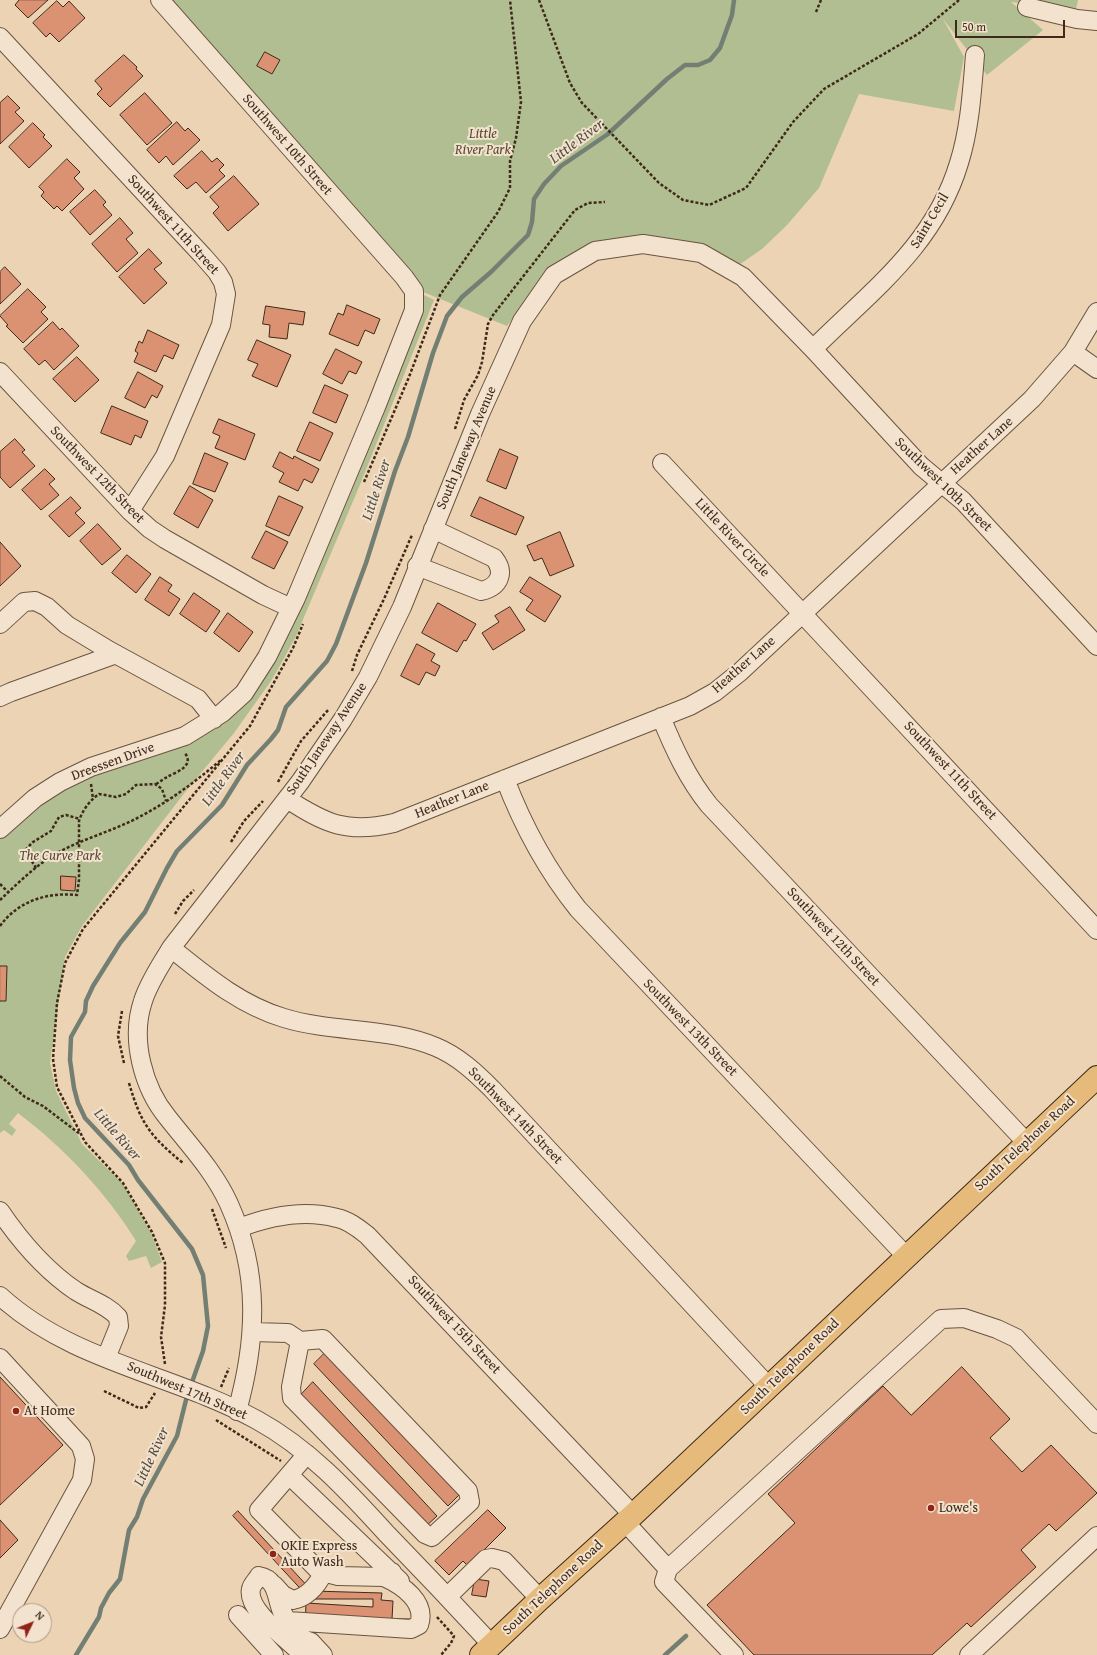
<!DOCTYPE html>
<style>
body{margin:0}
#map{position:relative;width:1097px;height:1655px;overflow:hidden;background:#ebd3b4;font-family:"Gentium Book Plus",serif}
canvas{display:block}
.north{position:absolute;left:12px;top:1603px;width:40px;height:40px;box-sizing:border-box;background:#f2e2ce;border:1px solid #aa9886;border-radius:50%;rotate:47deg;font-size:11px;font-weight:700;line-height:16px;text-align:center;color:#3f2a19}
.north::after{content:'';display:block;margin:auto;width:14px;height:18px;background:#8f2418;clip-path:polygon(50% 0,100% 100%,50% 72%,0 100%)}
.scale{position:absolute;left:955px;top:20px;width:110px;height:18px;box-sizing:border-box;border:2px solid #3f2a19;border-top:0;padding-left:5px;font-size:12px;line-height:14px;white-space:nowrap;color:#3f2a19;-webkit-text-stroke:3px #f2e2ce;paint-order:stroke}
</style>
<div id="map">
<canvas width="1097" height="1655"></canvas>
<div class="north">N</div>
<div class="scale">50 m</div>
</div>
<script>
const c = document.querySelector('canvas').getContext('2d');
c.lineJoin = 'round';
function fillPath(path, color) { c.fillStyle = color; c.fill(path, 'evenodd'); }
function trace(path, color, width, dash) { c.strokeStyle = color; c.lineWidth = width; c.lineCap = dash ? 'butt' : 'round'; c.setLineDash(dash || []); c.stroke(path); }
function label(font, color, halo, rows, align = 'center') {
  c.font = font + ' "Gentium Book Plus",serif'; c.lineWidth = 4; c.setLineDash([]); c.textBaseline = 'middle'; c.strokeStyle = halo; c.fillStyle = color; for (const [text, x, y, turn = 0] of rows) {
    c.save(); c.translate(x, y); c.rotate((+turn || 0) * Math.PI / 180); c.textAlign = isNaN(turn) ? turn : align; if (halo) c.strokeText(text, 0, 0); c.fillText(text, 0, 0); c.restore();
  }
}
fillPath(new Path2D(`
 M171,0H1078L1076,9L1011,2L1043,30L987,75L943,19L964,57L954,111L859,94L819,188L787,225L762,249L736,267L611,239L550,269L507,326L423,292Z
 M418,292L434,300L359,487L296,636L282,662L271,681L234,733L186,791L82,926L65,957L50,1063L56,1091L82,1144L123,1184L151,1233L162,1262L151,1268L146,1256L129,1261L126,1256L136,1241C106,1192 64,1148 18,1113L9,1124L16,1130L12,1136L4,1130L0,1133V829L35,798L168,738L216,708L251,671L277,636Z`), '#b1be92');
trace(new Path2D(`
 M191,1385L203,1351L208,1326L203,1275L192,1249L138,1180L129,1165L85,1118L78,1103L74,1088L70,1060L71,1037L85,1012L86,1001L93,986L120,943L145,912L167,868L177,851L222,805L247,765L271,739L278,730L286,707L327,661L336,644L366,563L395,471L408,437L433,353L447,316L462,297L491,272L528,235L532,222L534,199L544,184L561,166L608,134L667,79L685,65H698L710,60L720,48L732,15L734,0
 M76,1655L99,1617L101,1608L109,1593L120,1579L129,1530L137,1517L143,1499L177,1436L188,1392
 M665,1655L686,1636`), '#747f74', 4.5);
const building = new Path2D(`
 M48,0L28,18L15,5L19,0Z
 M57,1L63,7L69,1L85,18L59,42L50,33L46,37L33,23Z
 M265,52L280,60L272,74L257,66Z
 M124,55L137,67L136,69L143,76L110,107L97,94L102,89L95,81Z
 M145,93L172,123L147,145L120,115Z
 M8,96L20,108L15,112L24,121L0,144V103Z
 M177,122L185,131L188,128L200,140L173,165L166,156L159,163L147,150Z
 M33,123L45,135L43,137L52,146L29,168L9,147Z
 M202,151L212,162L217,158L224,165L219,170L225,176L206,193L196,182L187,189L174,176Z
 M67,159L80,172L74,178L84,189L62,211L57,206L54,209L41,196L44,192L39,187Z
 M234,176L259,204L228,231L213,213L219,207L210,197Z
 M95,190L106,202L103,205L112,215L90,235L70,212Z
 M120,218L133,233L126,239L138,253L117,272L92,244Z
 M149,249L162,263L154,269L167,283L144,304L119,277Z
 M5,267L21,284L0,304V272Z
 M28,289L46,307L41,312L48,319L23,343L6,326L8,325L0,316Z
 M347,305L380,319L374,334L365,330L358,346L329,334L338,313L343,315Z
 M266,306L305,312L303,325L289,323L287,339L269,337L270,325L263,324Z
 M53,322L60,330L62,328L79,346L54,370L45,360L39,365L24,349Z
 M148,330L179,345L173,359L164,355L156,372L134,362L138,353L135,351L139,341L142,343Z
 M257,340L291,355L277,387L252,376L258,364L248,360Z
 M336,349L362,362L356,374L349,371L342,384L323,374Z
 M77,357L99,380L75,402L53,379Z
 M138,372L163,386L157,398L152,395L145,408L125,398Z
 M325,385L348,395L336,423L313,413Z
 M112,406L148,421L141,438L135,435L131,445L101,433Z
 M219,419L255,434L245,460L215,448L220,436L213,433Z
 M310,422L333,433L320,461L297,451Z
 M15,439L25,450L22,452L35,466L10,488L0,477V452Z
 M500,449L518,457L506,489L487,481Z
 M280,452L293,459L294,456L319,469L312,483L304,479L298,491L279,482L284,473L273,467Z
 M205,453L228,463L215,492L193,484Z
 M45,469L55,479L49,484L59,495L41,510L22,490Z
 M190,486L213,500L198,528L174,514Z
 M279,496L303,507L289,536L266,526Z
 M71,497L81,508L75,513L85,523L69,537L49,516Z
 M480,497L524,517L516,535L471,516Z
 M98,524L121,549L102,565L80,541Z
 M266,531L288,542L274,569L252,558Z
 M560,532L574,566L550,576L542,558L534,561L527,546Z
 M0,542L21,566L0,586Z
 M127,555L151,574L136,593L112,573Z
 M160,577L172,585L168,591L180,599L169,616L145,600Z
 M530,577L561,596L545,622L526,610L533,600L520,592Z
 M194,593L220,611L206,632L180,614Z
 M438,603L476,624L466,641L464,640L457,652L422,633Z
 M510,607L525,630L493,650L482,633L499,622L495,616Z
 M228,613L253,632L239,652L214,633Z
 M417,644L435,654L431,661L440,666L435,676L426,672L419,685L401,676Z
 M61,876L76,877L75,891L61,890Z
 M0,966H7L6,1001H0Z
 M326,1352L459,1495L448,1506L314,1364Z
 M962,1367L1010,1419L990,1438L1022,1472L1051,1445L1097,1493L1056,1531L1049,1524L1021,1550L1036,1567L971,1627L967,1623L932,1655H754L707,1605L795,1523L768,1494L883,1386L911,1415Z
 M0,1377L63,1445L0,1505Z
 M313,1382L437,1516L424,1528L301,1395Z
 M488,1510L506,1528L468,1566L463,1561L449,1575L435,1561Z
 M238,1511L312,1591L382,1593L381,1600L393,1601L392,1619H409L407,1637L305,1631L306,1603L373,1607V1599H310L233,1516Z
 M0,1520L18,1540L0,1558Z
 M475,1579L489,1581L486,1597L472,1595Z`);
fillPath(building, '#db9273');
trace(building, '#3f2a19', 1);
const minor = new Path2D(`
 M1027,7L1077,19L1097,21
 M0,37L203,256L217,272L223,282L226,294L221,325L165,456L130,511
 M813,349C872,290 934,246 959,163C970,128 972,91 975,55
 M1073,352L1097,369
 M0,372L130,511L150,529L165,539L263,595L291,608
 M662,463L1097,930
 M417,566L481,591C499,587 506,573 494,558L433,529
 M0,624L24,602L35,601L47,607L67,625L110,651L198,699L214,719
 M0,697L11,692L116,654
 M661,717C674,749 688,779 709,805L1026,1142
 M505,779C523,826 546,869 578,909L906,1256
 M287,799C326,824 347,834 394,823L690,706L715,692L740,672L1032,399L1073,352L1097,312
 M0,829L35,798L60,782L91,767L185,736L222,713L244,693L267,657L296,598L376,407L414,310V291L404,277L160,0
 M171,948C206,976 240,1005 284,1018C333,1033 389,1027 436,1047C458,1056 476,1073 492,1089L769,1387
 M0,1211C21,1242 45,1270 76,1291C90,1300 106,1304 118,1317L119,1326L106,1358
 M239,1228C270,1216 304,1209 337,1218C348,1220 358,1228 367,1235L633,1515
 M0,1296C72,1362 173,1374 257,1420C308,1448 347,1490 386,1533C422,1570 457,1607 492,1645
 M252,1332L288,1333L300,1341L291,1387L292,1398L425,1534L432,1537L470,1502L468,1491L323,1339L300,1341
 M0,1358L81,1446L85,1459L82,1480L0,1629
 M237,1411C257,1339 260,1273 229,1204C214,1171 190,1146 168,1118C143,1088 130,1039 143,1001C149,982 161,965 171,948L300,782L343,719L368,677L402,607L480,414L522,321L554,275L595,251L643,244L701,253L743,277L813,349L921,466L963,501L1097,646
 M307,1454L259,1510L319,1571L338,1576L384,1577L392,1572
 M289,1475L400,1581
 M625,1522L668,1569L664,1582L734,1655
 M668,1569L941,1319L964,1318L997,1329L1016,1338L1097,1424
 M274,1585L283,1595L293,1600C308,1597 317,1586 324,1572L322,1569
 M447,1597L486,1559L492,1558L504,1561L540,1599
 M238,1615L274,1655
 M285,1633L311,1642L323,1655
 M303,1655C289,1640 246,1611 251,1589C252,1584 257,1580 259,1576C282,1580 274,1607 288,1621L411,1629L419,1625C427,1602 402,1585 384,1577
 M969,1655L1097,1536`);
const major = new Path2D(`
 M481,1655L540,1599L633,1515L1097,1077`);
trace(minor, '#6a5440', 20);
trace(major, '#3f2a19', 24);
trace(new Path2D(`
 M539,0L570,83L582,103L659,183L683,200L709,205L746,188L793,122L824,89L918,34L959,0
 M816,12L821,0
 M455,429L464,400L478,375L482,362L488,324L493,315L575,210L588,203L605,202
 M364,482L409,377L440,295L498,212L510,188V161L516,138L521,102L510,0
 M352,671L357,655L384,599L412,535
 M278,782L301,741L329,709
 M91,784L93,799
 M156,784C160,782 163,779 167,777C176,772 196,766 184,752
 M231,842L244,821L263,801
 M36,868L28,855L27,848L33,842L51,831L59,817L66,815L80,819
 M0,884L8,892
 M0,900C16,885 33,868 52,856C80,839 112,832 141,816C170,801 196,781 221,760
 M175,914L183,901L194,890
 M0,926C18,901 47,892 77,895L79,880V821C82,811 90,800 99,794L116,797L126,794L136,785L155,784L162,789L166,801
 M122,1011L118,1036L124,1063
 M0,1076L25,1097L43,1106L80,1134
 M129,1083C141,1124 150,1136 183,1163
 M212,1209L226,1248
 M165,1364L161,1337L165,1305V1263L152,1232L123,1183L85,1142L57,1087L53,1059L57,1003L65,963L83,929L250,726L293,648L303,624
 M221,1387L229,1368
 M104,1391L139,1408L146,1407L155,1393
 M216,1420L281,1461
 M437,1617L454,1636L451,1643L441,1655`), '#3f2a19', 2.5, [3, 2]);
trace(minor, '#f2e2ce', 18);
trace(major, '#e6ba7a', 22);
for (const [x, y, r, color] of [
 [16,1411,4,"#8f2418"],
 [931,1508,4,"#8f2418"],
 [273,1554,4,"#8f2418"]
]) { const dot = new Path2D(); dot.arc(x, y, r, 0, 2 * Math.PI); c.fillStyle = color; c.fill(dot); trace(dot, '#f2e2ce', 1.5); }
label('italic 14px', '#564831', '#f2e2ce', [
 ["Little",483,134],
 ["River Park",483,150],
 ["The Curve Park",60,856]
]);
label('14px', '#3f2a19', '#f2e2ce', [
 ["Southwest 10th Street",287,145,49],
 ["Saint Cecil",930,221,-59],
 ["Southwest 11th Street",173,225,48],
 ["Heather Lane",982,446,-42],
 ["South Janeway Avenue",467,448,-67],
 ["Southwest 12th Street",97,475,46],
 ["Southwest 10th Street",943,485,44],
 ["Little River Circle",732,538,47],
 ["Heather Lane",744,665,-41],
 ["South Janeway Avenue",327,739,-56],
 ["Dreessen Drive",113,762,-20],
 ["Southwest 11th Street",950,771,47],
 ["Heather Lane",452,800,-22],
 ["Southwest 12th Street",833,937,47],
 ["Southwest 13th Street",690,1028,46],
 ["Southwest 14th Street",515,1116,46],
 ["South Telephone Road",1025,1144,-43],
 ["Southwest 15th Street",454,1325,47],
 ["South Telephone Road",790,1367,-44],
 ["Southwest 17th Street",187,1391,23],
 ["South Telephone Road",553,1588,-43]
]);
label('14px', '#3f2a19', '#f2e2ce', [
 ["At Home",24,1411],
 ["Lowe's",939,1508],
 ["OKIE Express",281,1546],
 ["Auto Wash",281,1562]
], 'left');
label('italic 15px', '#554d3f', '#f2e2ce', [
 ["Little River",577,142,-37],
 ["Little River",377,490,-72],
 ["Little River",224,779,-54],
 ["Little River",117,1135,49],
 ["Little River",152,1457,-65]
]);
</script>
